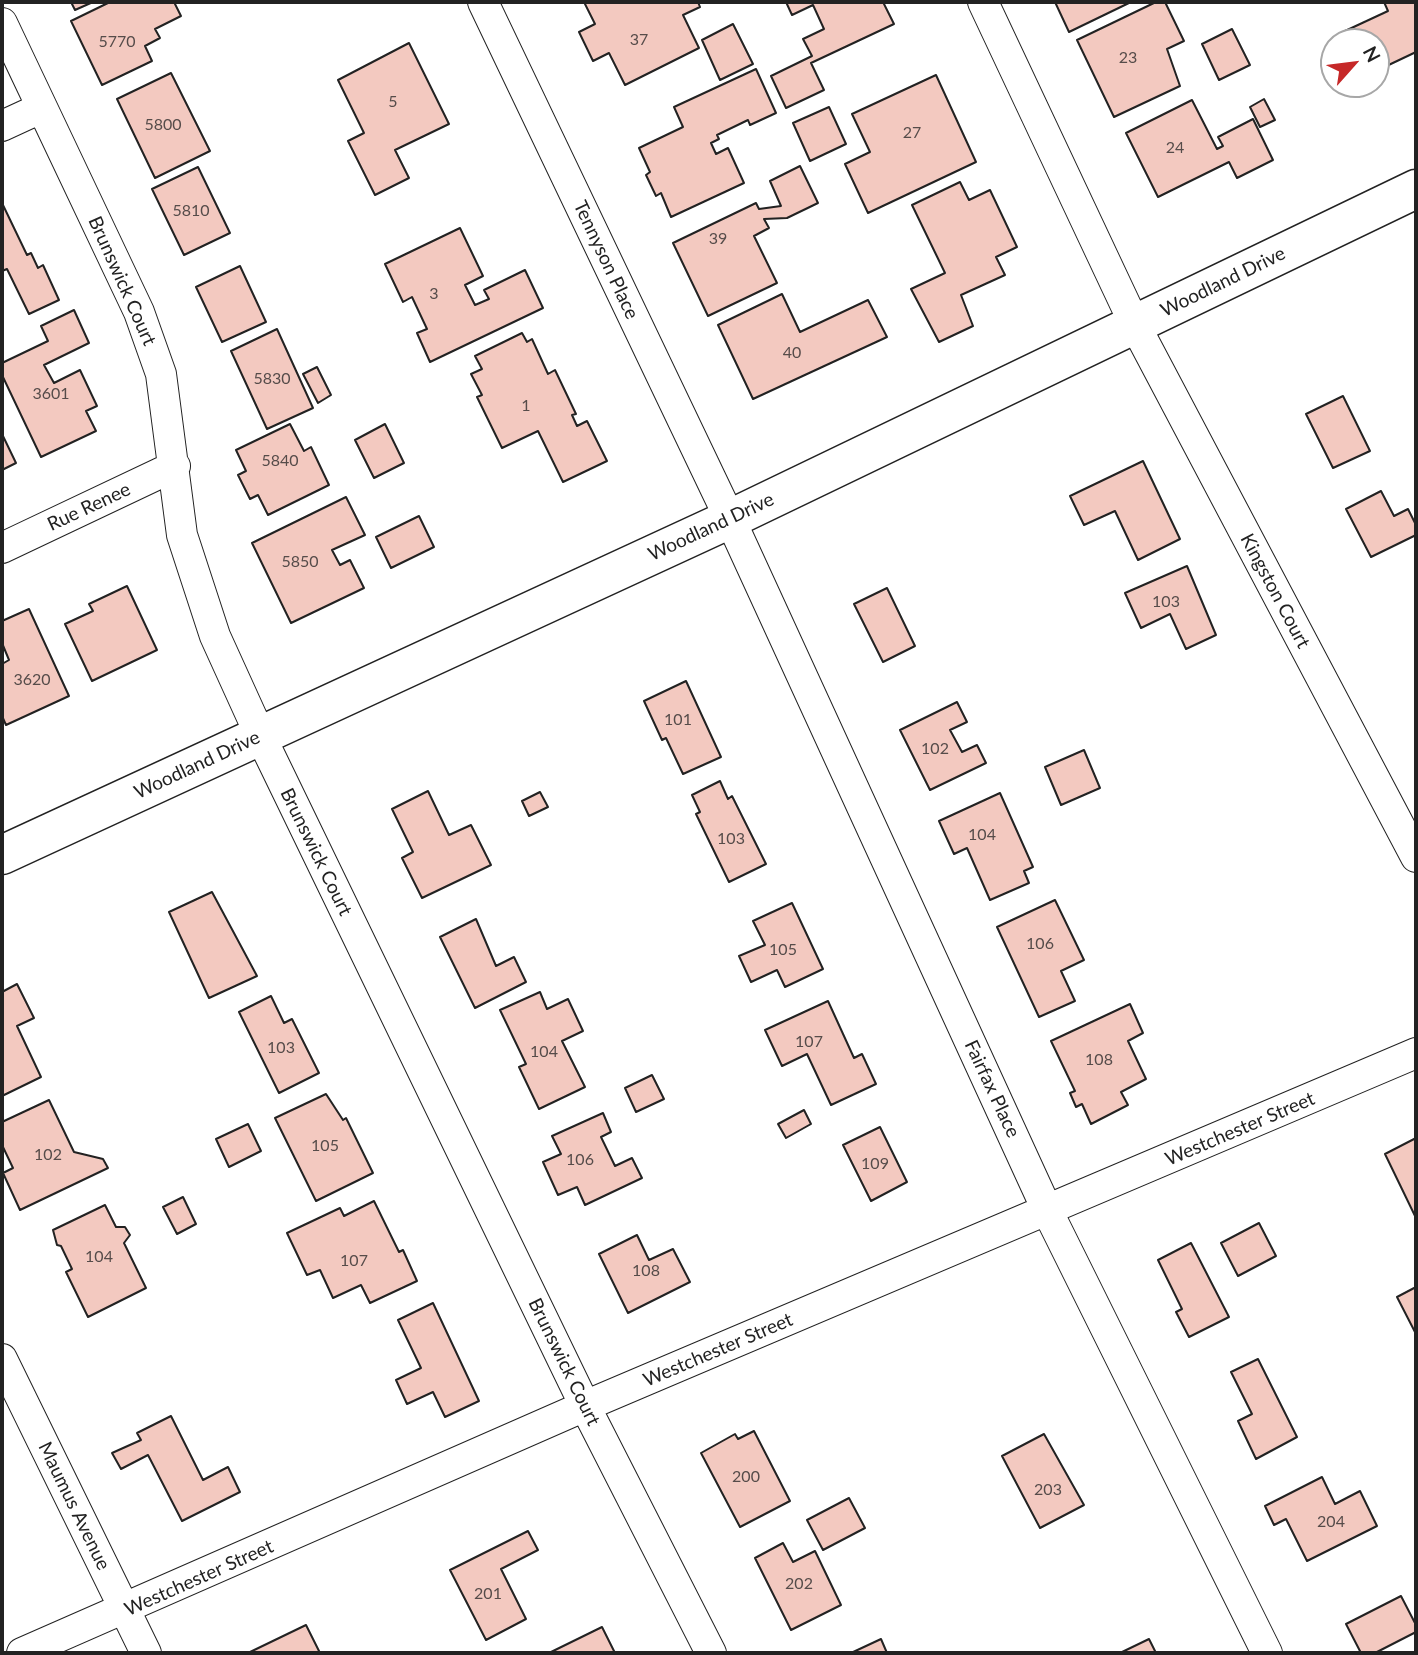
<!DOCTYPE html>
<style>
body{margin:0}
#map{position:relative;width:1418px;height:1655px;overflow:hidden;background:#fff;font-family:Lato,sans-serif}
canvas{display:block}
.frame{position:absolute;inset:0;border:4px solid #222;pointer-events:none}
.north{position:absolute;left:1320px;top:28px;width:70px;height:70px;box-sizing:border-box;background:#fff;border:2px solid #a7a7a7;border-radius:50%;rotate:62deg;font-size:19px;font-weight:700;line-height:28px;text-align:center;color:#222}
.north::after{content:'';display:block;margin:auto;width:24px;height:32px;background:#c62828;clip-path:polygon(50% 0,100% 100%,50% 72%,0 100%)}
</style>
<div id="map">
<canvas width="1418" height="1655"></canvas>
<div class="frame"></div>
<div class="north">N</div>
</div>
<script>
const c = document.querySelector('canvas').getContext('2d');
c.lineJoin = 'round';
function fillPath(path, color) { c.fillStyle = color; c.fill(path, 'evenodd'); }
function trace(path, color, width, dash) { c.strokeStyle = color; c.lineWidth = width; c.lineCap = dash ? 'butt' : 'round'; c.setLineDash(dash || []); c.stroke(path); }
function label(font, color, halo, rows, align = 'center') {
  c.font = font + ' Lato,sans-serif'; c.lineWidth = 5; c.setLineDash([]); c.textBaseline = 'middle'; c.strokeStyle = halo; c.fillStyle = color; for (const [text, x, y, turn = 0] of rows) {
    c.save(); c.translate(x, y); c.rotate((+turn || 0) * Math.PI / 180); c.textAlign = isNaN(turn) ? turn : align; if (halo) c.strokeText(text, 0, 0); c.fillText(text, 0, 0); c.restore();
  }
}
const building = new Path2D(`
 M71,2H93L75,10Z
 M110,2H174L181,16L155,29L160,38L145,46L152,61L102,85L71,21Z
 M584,2H698L700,7L683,15L699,48L625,85L609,53L593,61L579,32L595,24Z
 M786,2H883L894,24L811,63L824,90L786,108L771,76L812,56L803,39L824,29L813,5L792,15Z
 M1055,2H1131L1069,32Z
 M1156,2H1165L1184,41L1167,49L1180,86L1114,117L1077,40Z
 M1384,2H1416V52L1376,71V42H1350L1345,31L1388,11Z
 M733,24L753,64L720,80L702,40Z
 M1232,29L1250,65L1219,80L1202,44Z
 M409,43L449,124L395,150L409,178L375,195L348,141L364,133L338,80Z
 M756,69L776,113L750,125L748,120L717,135L719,139L711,143L716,154L728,148L744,183L671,217L661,193L656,196L646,175L650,172L639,148L683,127L674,107Z
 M171,73L210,151L155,178L117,99Z
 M936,75L976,162L868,213L845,164L870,152L852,114Z
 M1264,99L1275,120L1260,127L1250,107Z
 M1192,100L1217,149L1223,146L1218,137L1253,119L1273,160L1237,178L1229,162L1158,197L1126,133Z
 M829,107L846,144L810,161L793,123Z
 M800,166L818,203L787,218L764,219L769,228L754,236L777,283L708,316L673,243L756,203L759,209L781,206L770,181Z
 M198,167L230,233L184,255L152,189Z
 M960,182L969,200L990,190L1017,247L996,257L1005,275L961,295L973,326L939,342L911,289L945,273L912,205Z
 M2,203L27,255L31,253L38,268L43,265L59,300L29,314L7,269L2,271Z
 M460,228L483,276L465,285L475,305L489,299L484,290L525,270L543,308L430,362L417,333L427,329L412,297L403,302L385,264Z
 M240,266L266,322L222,342L196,287Z
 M782,294L800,332L868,300L887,337L753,399L718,325Z
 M74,310L89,343L44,365L54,383L80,370L97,406L86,411L96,431L41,457L2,375V363L48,341L41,326Z
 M277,329L313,408L267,429L231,351Z
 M522,333L527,342L532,339L548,374L555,370L576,414L572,415L577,426L587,421L607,461L563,482L538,431L502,448L477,397L482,395L471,374L482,369L475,356Z
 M317,367L331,395L318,403L303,374Z
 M1343,396L1370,451L1333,468L1306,414Z
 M290,424L304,451L311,447L329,485L268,515L258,495L250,499L238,475L246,471L236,450Z
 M385,424L404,463L374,478L355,440Z
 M2,434L16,463L2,470Z
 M1143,461L1180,539L1138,560L1115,511L1084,525L1070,496Z
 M1381,491L1394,516L1408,509L1416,525V535L1371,557L1346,509Z
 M346,497L365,535L332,550L340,565L350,560L364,588L291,623L252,543Z
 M419,516L434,547L391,568L376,537Z
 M1187,566L1216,635L1186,649L1170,614L1141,628L1125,593Z
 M127,586L157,650L92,681L65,624L93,611L89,604Z
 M887,588L915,646L883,662L854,604Z
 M29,609L69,696L6,725L2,716V664L9,660L2,643V621Z
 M686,681L721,757L683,774L666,738L662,740L644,701Z
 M957,702L967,722L950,730L962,752L977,745L986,763L930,790L900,730Z
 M1084,750L1100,788L1061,805L1045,767Z
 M720,781L728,799L732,796L766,864L729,882L696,814L700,812L692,795Z
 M428,791L449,835L471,825L491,865L422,898L402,858L413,852L392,809Z
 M540,792L548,807L529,816L522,801Z
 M1000,793L1033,867L1024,871L1029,883L990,900L967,848L954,854L939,821Z
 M212,892L257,976L209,998L169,912Z
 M1055,900L1084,960L1061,971L1075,1001L1039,1017L997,927Z
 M792,903L823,969L785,987L777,970L751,982L739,956L765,945L753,921Z
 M476,919L496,966L514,957L526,982L475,1008L440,937Z
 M17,984L34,1018L17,1026L41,1077L2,1096V992Z
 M540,992L547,1009L568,999L583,1031L562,1041L585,1087L539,1109L519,1067L526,1064L500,1010Z
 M271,996L284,1023L292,1019L319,1073L279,1093L239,1012Z
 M828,1001L854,1058L862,1054L876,1084L831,1105L807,1054L782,1066L765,1030Z
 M1130,1004L1143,1033L1128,1041L1146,1079L1121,1092L1128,1105L1091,1124L1082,1104L1076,1107L1070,1093L1075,1091L1051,1041Z
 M652,1075L664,1099L636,1112L625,1088Z
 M326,1094L343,1120L346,1118L373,1173L316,1201L275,1118Z
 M49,1100L74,1152L103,1159L108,1168L20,1210L3,1173L13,1168L2,1145V1122Z
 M804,1110L811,1124L786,1138L778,1124Z
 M603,1113L611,1132L601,1137L615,1166L632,1158L642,1178L585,1205L577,1187L558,1195L543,1162L561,1154L552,1136Z
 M248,1124L261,1151L229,1167L216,1139Z
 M880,1127L907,1182L871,1201L843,1145Z
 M1416,1138V1218L1385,1154Z
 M183,1197L196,1224L177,1234L163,1207Z
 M374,1201L399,1252L403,1250L417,1281L370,1303L361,1285L333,1298L320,1270L307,1275L287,1233L340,1208L344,1216Z
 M105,1205L116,1227H125L130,1235L124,1243L146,1288L88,1317L66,1272L72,1269L61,1246L57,1245L53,1230Z
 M1259,1223L1276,1256L1238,1276L1221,1243Z
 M637,1235L649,1260L673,1249L690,1282L628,1313L599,1254Z
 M1191,1243L1229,1317L1189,1337L1176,1312L1182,1309L1158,1260Z
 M1416,1287V1334L1397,1297Z
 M433,1303L479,1401L445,1417L433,1392L407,1404L396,1380L421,1368L398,1320Z
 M1258,1359L1297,1437L1256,1459L1238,1421L1252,1414L1231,1372Z
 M171,1416L203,1480L228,1467L240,1492L182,1521L148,1455L121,1469L112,1453L141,1440L137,1433Z
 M754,1431L790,1501L740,1527L701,1453L735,1434L738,1439Z
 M1044,1434L1084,1505L1040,1528L1002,1456Z
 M1322,1477L1335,1504L1360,1491L1377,1526L1307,1561L1286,1519L1274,1525L1265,1506Z
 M849,1498L865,1528L823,1550L807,1520Z
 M528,1531L538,1550L501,1569L526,1619L486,1640L450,1570Z
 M783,1543L793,1562L815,1551L841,1605L791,1630L755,1558Z
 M1401,1596L1416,1625V1632L1375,1653H1361L1346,1624Z
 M306,1625L320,1653H248Z
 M602,1627L615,1653H549Z
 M881,1639L887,1653H851Z
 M1149,1639L1156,1653H1120Z`);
fillPath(building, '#f3c9c0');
trace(building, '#222', 2);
const minor = new Path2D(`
 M483,2L730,519L1048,1212L1267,1653
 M983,2L1135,325L1416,857
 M2,23L139,312L161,374L182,535L215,636L260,735L585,1406L711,1653
 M2,126L41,108
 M2,548L175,466
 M2,1359L146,1653
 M22,1653L585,1406L1416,1053`);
const secondary = new Path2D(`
 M2,855L730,519L1416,189`);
trace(minor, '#222', 32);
trace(secondary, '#222', 41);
trace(minor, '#fff', 30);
trace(secondary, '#fff', 38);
label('16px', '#564c4a', null, [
 ["37",639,40],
 ["5770",117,42],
 ["23",1128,58],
 ["5",393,102],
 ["5800",163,125],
 ["27",912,133],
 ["24",1175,148],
 ["5810",191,211],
 ["39",718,239],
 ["3",434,294],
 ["40",792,353],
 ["5830",272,379],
 ["3601",51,394],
 ["1",526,406],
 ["5840",280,461],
 ["5850",300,562],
 ["103",1166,602],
 ["3620",32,680],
 ["101",678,720],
 ["102",935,749],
 ["104",982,835],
 ["103",731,839],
 ["106",1040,944],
 ["105",783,950],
 ["107",809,1042],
 ["103",281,1048],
 ["104",544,1052],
 ["108",1099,1060],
 ["105",325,1146],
 ["102",48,1155],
 ["106",580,1160],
 ["109",875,1164],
 ["104",99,1257],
 ["107",354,1261],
 ["108",646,1271],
 ["200",746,1477],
 ["203",1048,1490],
 ["204",1331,1522],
 ["202",799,1584],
 ["201",488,1594]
]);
label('19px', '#222', '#fff', [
 ["Tennyson Place",606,260,65],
 ["Brunswick Court",122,281,66],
 ["Woodland Drive",1223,282,-26],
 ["Rue Renee",89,507,-25],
 ["Woodland Drive",711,527,-25],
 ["Kingston Court",1275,591,62],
 ["Woodland Drive",197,765,-25],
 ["Brunswick Court",316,852,64],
 ["Fairfax Place",992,1089,65],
 ["Westchester Street",1240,1129,-23],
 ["Westchester Street",718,1350,-23],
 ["Brunswick Court",564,1362,64],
 ["Maumus Avenue",74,1506,64],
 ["Westchester Street",199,1578,-24]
]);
</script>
